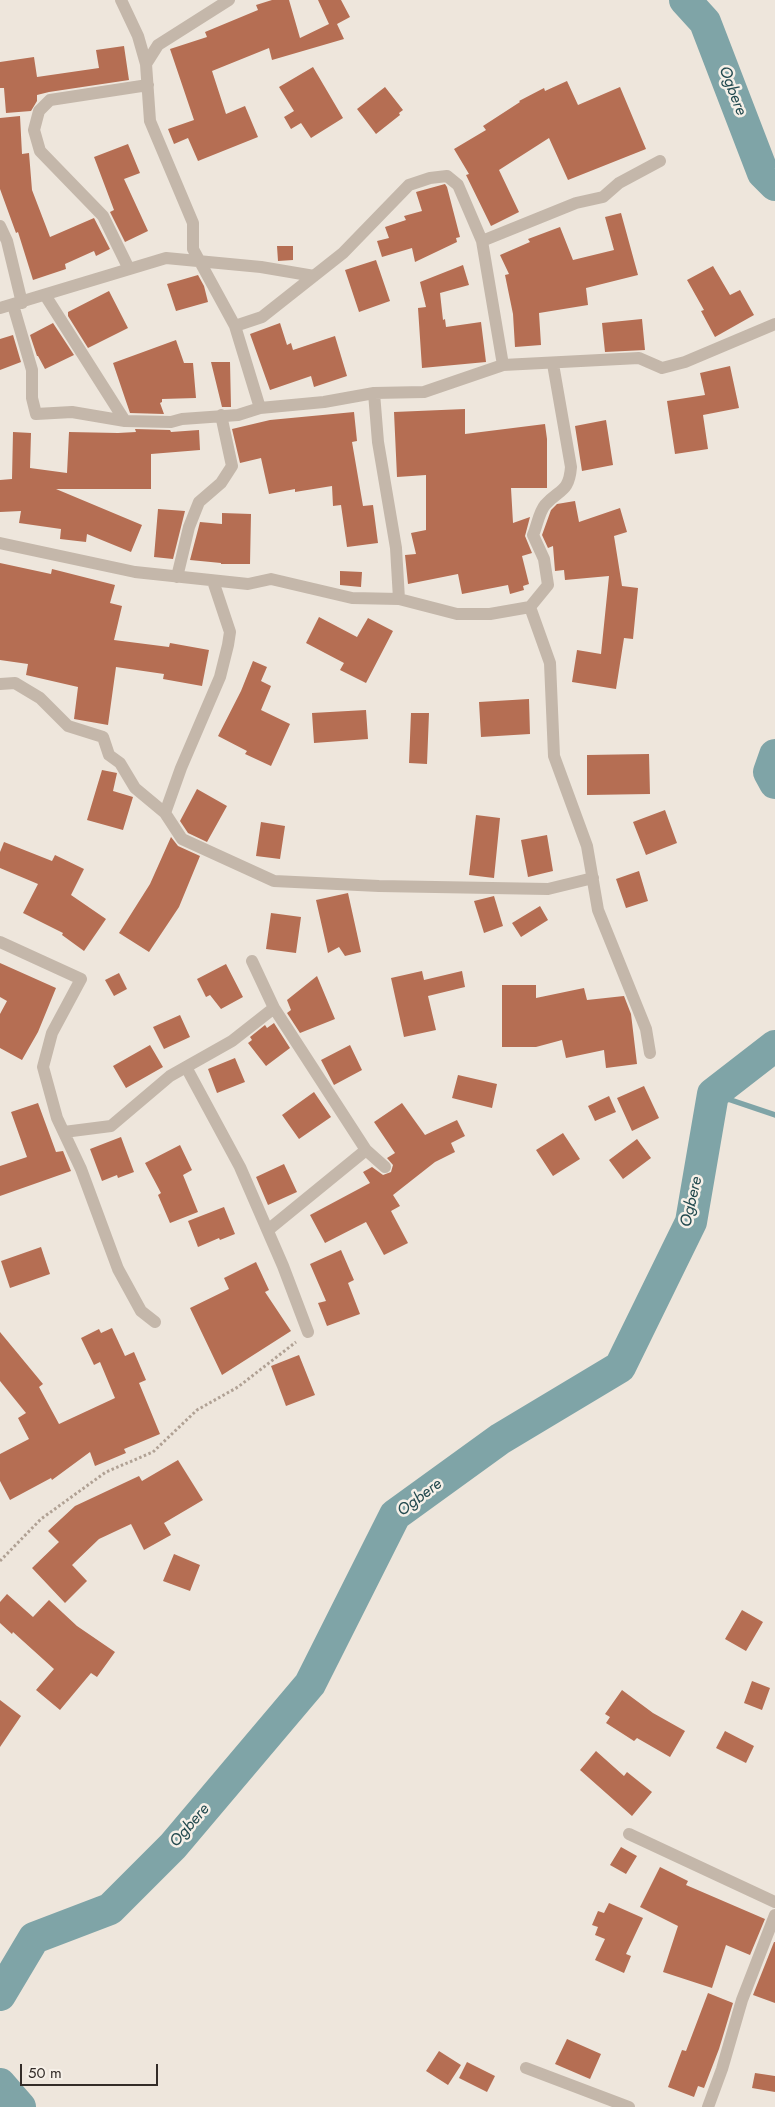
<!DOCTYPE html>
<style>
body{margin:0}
#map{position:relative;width:775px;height:2107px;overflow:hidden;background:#eee6dc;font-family:Jost,sans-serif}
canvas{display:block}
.scale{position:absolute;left:20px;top:2064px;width:138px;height:22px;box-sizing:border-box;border:2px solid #332c28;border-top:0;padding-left:6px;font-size:15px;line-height:18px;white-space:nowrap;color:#332c28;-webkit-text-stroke:4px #f6f0e8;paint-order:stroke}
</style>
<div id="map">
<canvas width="775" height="2107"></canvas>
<div class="scale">50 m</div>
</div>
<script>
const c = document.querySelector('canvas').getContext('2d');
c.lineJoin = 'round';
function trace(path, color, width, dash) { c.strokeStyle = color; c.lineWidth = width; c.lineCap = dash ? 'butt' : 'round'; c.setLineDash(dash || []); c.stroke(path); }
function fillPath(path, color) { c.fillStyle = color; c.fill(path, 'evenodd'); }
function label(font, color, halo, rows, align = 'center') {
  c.font = font + ' Jost,sans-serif'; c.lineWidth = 5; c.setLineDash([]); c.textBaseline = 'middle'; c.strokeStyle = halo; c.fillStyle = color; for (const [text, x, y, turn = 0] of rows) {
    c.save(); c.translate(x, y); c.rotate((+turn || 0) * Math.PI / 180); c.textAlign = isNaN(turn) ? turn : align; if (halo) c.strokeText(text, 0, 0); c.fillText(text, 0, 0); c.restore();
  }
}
trace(new Path2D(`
 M713,1094L775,1115`), '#7fa4a7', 5.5);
trace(new Path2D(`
 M685,0L705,22L763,173L775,185
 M775,755L769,772L775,783
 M0,1995L34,1938L110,1909L173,1846L310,1684L395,1515L500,1439L620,1367L691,1222L713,1094L775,1046
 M0,2084L20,2107`), '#7fa4a7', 32);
fillPath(new Path2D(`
 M272,0H289L300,38L329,24L318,0H341L350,17L337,24L344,39L272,60L269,48L212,71L226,114L245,106L258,137L198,161L188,138L174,144L168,129L194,120L170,49L207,37L205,32L258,10L256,5Z
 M124,46L129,80L49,92L37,95V101L31,111L6,113L4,88H0V62L34,57L37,77L99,68L96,50Z
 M313,67L343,118L311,138L301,123L291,129L284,117L294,111L279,87Z
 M567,81L578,105L620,87L646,149L568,180L549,138L499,170L519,212L491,226L466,175L469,174L454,149L486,130L483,126L520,102L519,101L544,88L545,91Z
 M385,87L403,110L399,113L400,115L376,134L357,109Z
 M20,116L22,154L29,153L32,190L50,237L94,218L110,249L96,256L94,251L65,264L66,269L33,280L18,232L16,233L0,189V118Z
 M128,144L140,173L124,179L148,231L125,242L110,212L114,210L94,157Z
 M445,184L447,187L460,237L456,238L457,242L415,262L412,248L382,257L377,241L389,238L385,227L406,220L404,216L422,211L416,192Z
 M621,213L638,275L586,288L588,305L539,313L541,345L515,347L513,314L505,275L509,274L500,255L530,242L528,239L560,227L573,260L614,250L605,217Z
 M277,246H293V260L278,261Z
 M376,260L390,301L359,312L345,270Z
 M463,265L469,285L440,293L443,320L445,319L446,327L481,322L486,362L422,368L418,308L426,307L420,282Z
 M713,266L730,295L740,290L754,315L715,337L701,311L704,310L687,280Z
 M198,275L204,286L208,302L176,311L167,284Z
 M109,291L128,328L88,348L68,316V312Z
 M642,319L645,350L605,352L602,323Z
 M53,323L74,355L45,369L38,356H37L30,335Z
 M280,323L287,345L291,343L293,350L335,336L347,376L314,387L311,376L270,390L250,334Z
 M13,335L21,362L0,370V339Z
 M176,340L184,363H193L196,398L162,399V402L160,403L164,414L130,413L113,363Z
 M211,362H230L231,407H222Z
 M730,366L739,408L703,415L708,449L675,454L667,401L705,395L700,373Z
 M465,409V434L545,424L547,439V488H511L513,523L530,517L525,536L532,553L522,556L529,584L523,586L524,590L510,594L508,585L462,594L458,574L408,584L405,555L416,554L411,533L426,530V475L397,477L394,412Z
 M354,412L357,441L352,442L363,506L373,505L378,543L347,547L341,505L333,506L332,486L295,492V489L269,494L261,458L240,463L232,429L270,420Z
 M606,420L613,465L582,471L575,426Z
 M135,429L170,430L171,432L199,430L200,450L151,454V489H56L142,525L131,552L87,534L86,542L60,539L61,529L19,523L21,511L0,512V480L12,479L13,432L31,433L30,468L67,473L69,432L118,433L136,432Z
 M575,501L579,522L620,508L627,532L614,536L622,586L638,588L633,639L624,638L616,689L572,682L577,650L601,654L609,576L565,580L564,570L555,571L553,546L548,548L542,535L551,510L557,504Z
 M158,509L185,511L173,559L154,557Z
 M222,513L251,514L250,564H221V563L190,560L200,522L222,524Z
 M0,563L51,574L52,569L115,585L110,603L122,606L114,640L169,647L170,643L209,650L202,686L163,679L164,674L116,667L108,725L74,719L78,687L26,675L28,664L0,660Z
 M340,571L362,572L361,587L340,585Z
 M319,617L357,637L368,618L393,631L366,683L340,670L344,663L306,643Z
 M253,661L267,667L261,681L271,686L261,710L290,724L271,766L245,754L247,751L218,736L241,691Z
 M529,699L530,734L481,737L479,702Z
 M366,710L368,739L314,743L312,713Z
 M411,713H429L427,764L409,763Z
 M649,754L650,794L587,795V755Z
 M102,770L117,773L113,791L133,797L123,830L87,820Z
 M197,789L227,806L207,842L188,833L180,821Z
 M665,810L677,843L646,855L633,822Z
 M476,815L500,818L494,878L469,875Z
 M261,822L285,826L280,859L256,856Z
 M547,835L553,871L528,877L521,840Z
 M171,837L178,846L200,856L179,907L149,952L119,933L150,884Z
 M4,842L52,861L55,855L84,869L71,895L106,919L84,951L62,935L63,933L23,913L38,884L0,868V852Z
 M639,871L648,901L626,908L616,879Z
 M348,893L361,952L345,956L339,947L328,953L316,900Z
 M494,896L503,926L484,933L474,901Z
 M540,906L548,920L521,937L512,923Z
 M271,913L301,917L296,953L266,949Z
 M0,963L56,988L38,1032L22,1060L0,1048V1014L7,1001L0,997Z
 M226,964L243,997L221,1009L210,995L206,997L197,979Z
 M422,971L424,980L462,971L465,987L428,996L436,1030L404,1037L391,978Z
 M119,973L127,989L114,996L105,980Z
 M317,976L335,1019L300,1033L287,1013L291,1010L287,1000Z
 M502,985H536V998L584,988L587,1000L624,996L631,1014L637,1064L606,1068L604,1050L566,1058L562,1040L536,1047H502Z
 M180,1015L190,1037L164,1049L153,1027Z
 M274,1023L290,1048L266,1066L248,1043L252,1040L250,1037L265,1025L267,1028Z
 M150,1045L163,1067L126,1088L113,1066Z
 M350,1045L362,1070L334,1085L321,1060Z
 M235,1058L245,1082L217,1093L208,1069Z
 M458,1075L497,1084L492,1108L452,1098Z
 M644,1086L659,1118L632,1131L617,1098Z
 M314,1092L331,1117L299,1139L282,1115Z
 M609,1096L616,1112L595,1121L588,1106Z
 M38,1103L56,1152L63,1151L71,1171L0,1196V1166L27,1157L11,1112Z
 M402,1103L425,1135L457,1120L465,1136L451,1143L455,1152L435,1162L393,1195L400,1206L391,1211L408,1243L384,1255L366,1222L325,1243L310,1215L370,1183L363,1172L372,1167L383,1175L391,1172L393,1165L387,1158L395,1153L374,1122Z
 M563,1133L580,1159L553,1176L536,1150Z
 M121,1137L134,1172L118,1178L117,1175L102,1181L90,1149Z
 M637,1139L651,1158L623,1179L609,1160Z
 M180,1145L192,1170L183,1175L198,1212L170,1223L158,1195L161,1193L145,1163Z
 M284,1164L297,1192L268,1205L256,1177Z
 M224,1207L235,1234L220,1240L219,1238L198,1247L188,1221Z
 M41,1247L50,1274L10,1288L1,1261Z
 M341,1250L354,1280L348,1283L360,1314L327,1326L318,1303L326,1301L310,1264Z
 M256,1262L269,1290L265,1292L291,1331L222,1375L190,1308L229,1289L224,1278Z
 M112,1328L125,1356L134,1352L146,1380L139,1383L160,1434L124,1449L126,1453L95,1466L90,1452L52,1480L51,1478L10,1500L0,1481V1454L29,1439L18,1418L26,1413L0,1381V1332L43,1384L39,1387L59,1424L115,1398L100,1362L94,1365L81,1338L99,1329L101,1333Z
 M299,1355L315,1395L286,1406L271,1366Z
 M178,1460L203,1500L164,1523L171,1535L144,1550L131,1524L99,1539L72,1565L87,1581L65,1603L32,1568L59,1542L48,1531L75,1506L139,1476L142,1481Z
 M174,1554L200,1565L190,1591L163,1581Z
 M7,1594L33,1617L49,1600L77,1626L115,1652L97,1677L91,1673L60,1710L36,1690L54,1669L13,1632L12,1634L0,1623V1602Z
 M742,1610L763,1622L746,1651L725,1639Z
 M752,1681L770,1688L762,1710L744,1703Z
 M622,1690L653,1713L685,1731L670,1757L637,1738L634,1741L606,1723L610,1717L605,1714Z
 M0,1700L21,1716L0,1747Z
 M725,1731L754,1746L746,1763L716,1748Z
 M596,1751L624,1776L627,1772L652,1792L632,1816L580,1770Z
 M621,1847L637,1856L626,1874L610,1865Z
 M660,1867L688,1881L686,1885L765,1919L750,1955L726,1945L712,1988L663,1972L678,1926L640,1907Z
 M609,1903L643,1918L626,1954L631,1956L624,1973L595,1960L605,1939L595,1935L598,1927L592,1925L598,1911L604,1913Z
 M774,1942H775V2003L753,1995Z
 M708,1993L733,2003L719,2049L704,2088L698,2086L694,2097L668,2087L682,2050L686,2051Z
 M567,2039L601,2054L590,2079L555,2064Z
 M439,2051L461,2065L448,2085L426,2071Z
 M467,2062L495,2076L487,2092L459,2078Z
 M755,2073L775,2076V2092L752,2088Z`), '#b56e53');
trace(new Path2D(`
 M0,1561L41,1519L106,1472L153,1452L197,1410L238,1387L296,1342`), '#b0a194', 3, [2.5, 2.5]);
trace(new Path2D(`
 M121,0L138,36L146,64L150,121L193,223V249L235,326L260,408
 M146,64L158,45L229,0
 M0,226L7,241L22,303
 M482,241L576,203L603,197L619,183L660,161
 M129,269L103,216L40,151L34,130L39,111L50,100L148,85
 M45,295L125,421
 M13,305L32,370V398L36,414L72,412L125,421L171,422L182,419L238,415L260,408L324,402L374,393L424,392L503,365L639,358L662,368L685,362L775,324
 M0,308L166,258L261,267L314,276
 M235,326L262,317L343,253L409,185L430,178L447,176L458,185L482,241L503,365
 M374,393L378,442L396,548L399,599
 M0,543L135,572L248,584L271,579L352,598L399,599L457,614H490L530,607L548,585L544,559L533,535C537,526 539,512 545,505C559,489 569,493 571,467L553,364
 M177,577L189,527L199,502L221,483L232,466L221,415
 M530,607L550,663L554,756L587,846L598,910L646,1029L650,1053
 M0,684L15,683L40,698L68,726L103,737L109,755L120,763L135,788L165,813L182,839L274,881L379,886L548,889L593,878
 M165,813L181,768L220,677L228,645L230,632L213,581
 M0,942L81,979L52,1033L43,1067L57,1118L81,1169L118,1269L141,1311L155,1322
 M252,961L274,1008L366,1150L385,1167
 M186,1067L240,1167L283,1266L308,1332
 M64,1132L111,1126L170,1076L232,1041L274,1008
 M268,1230L366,1150
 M629,1834L775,1902
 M526,2068L629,2107
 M708,2107L722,2069L742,2000L775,1915`), '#c4b7aa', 12);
label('italic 16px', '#234a4f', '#f6f0e8', [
 ["Ogbere",732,91,69],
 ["Ogbere",692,1202,-77],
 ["Ogbere",420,1498,-37],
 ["Ogbere",190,1826,-49]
]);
</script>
